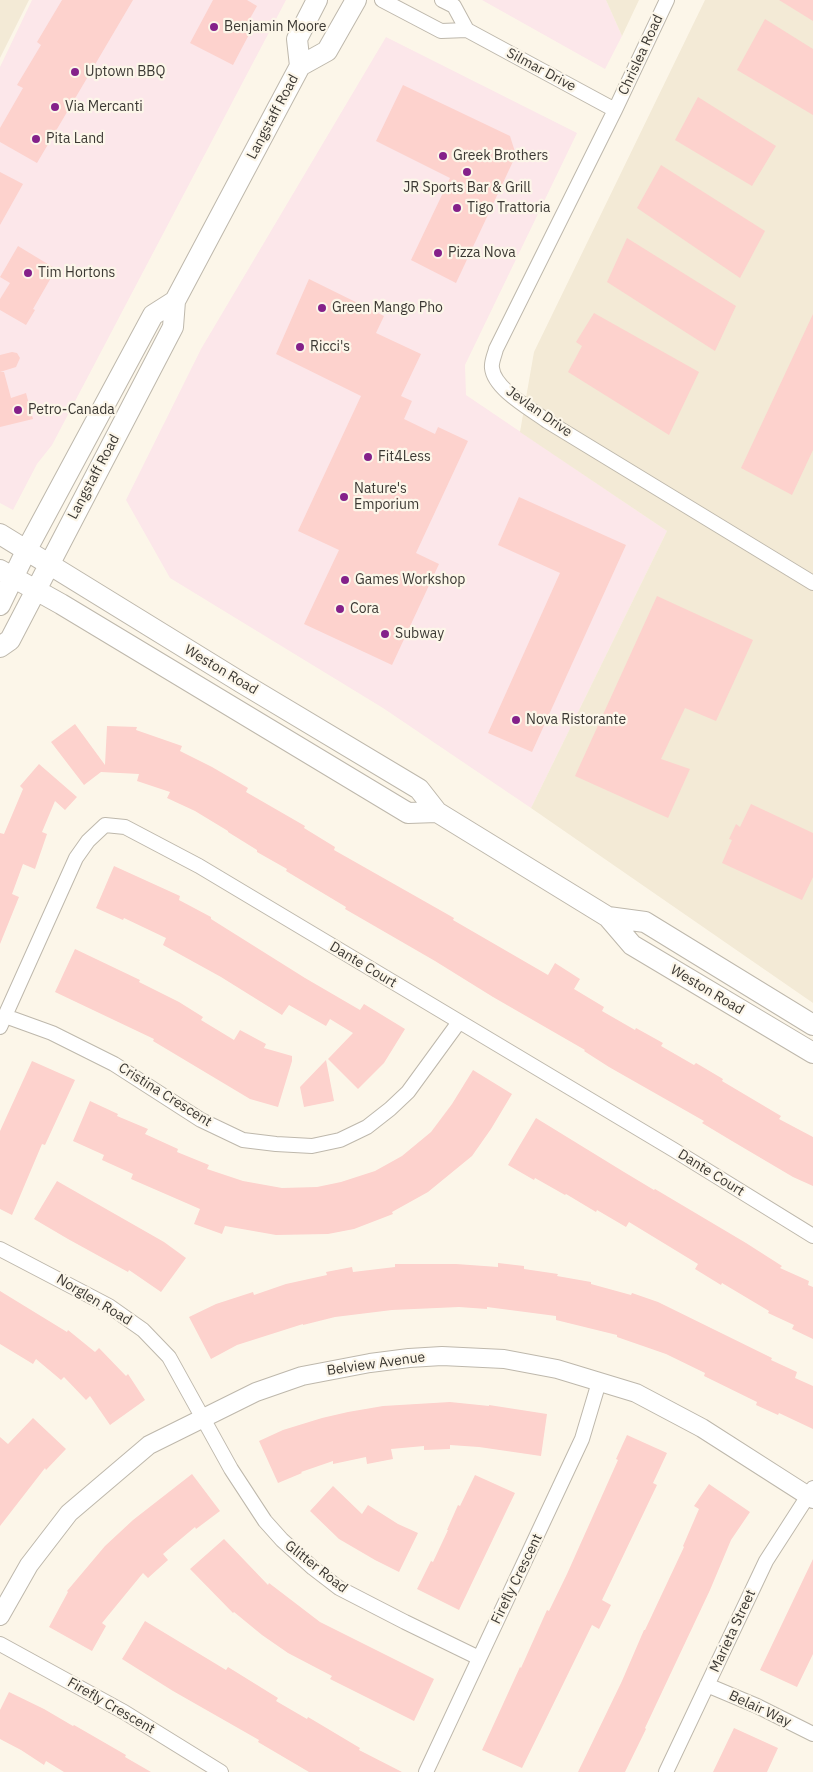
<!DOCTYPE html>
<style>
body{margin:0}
canvas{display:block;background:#fcf6e9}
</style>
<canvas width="813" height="1772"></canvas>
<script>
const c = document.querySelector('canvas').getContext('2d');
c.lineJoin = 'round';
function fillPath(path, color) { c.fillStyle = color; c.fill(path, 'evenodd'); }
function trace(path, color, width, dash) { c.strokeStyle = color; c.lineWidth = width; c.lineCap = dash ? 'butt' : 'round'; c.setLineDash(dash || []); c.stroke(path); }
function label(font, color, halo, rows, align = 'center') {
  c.font = font + ' "IBM Plex Sans",sans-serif'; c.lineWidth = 4.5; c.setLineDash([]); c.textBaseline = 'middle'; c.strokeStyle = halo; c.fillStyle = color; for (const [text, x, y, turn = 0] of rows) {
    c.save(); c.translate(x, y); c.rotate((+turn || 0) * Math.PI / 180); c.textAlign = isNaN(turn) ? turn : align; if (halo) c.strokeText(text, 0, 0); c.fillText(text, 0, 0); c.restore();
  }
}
fillPath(new Path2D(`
 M32,0H286L52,445L37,464L13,510L0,503V67Z
 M482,0H606L622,36L605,69Z
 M386,37L577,133L465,365L466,395L667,531L531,808L383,708L170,578L126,500L201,349Z`), '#fce7ea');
fillPath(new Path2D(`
 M0,0H29L0,58Z
 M606,0H639L622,36Z
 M705,0H813V1003L531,808L667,531L520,432L534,352Z`), '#f3ead6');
fillPath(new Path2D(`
 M62,0H133L37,163L0,142V128L23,88L17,85L41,45L37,42Z
 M213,0H247L257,6L248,22L254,25L233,65L190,43Z
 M779,0H813V21Z
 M765,19L813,49V115L737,70Z
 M403,85L510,136L516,155L456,283L411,260L450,178L376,141Z
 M698,97L776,146L752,186L675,140Z
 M661,165L765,231L740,278L637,208Z
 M0,172L23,184L0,225Z
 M627,238L736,306L715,351L607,282Z
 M18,246L56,269L33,309L35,310L26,325L0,310V299L10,283L0,277Z
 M309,279L384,316L376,333L421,354L401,396L412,401L404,419L435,434L438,427L468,441L416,553L439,564L392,665L304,624L339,550L298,531L361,396L276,354Z
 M594,313L699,372L669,435L568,372L582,346L576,342Z
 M813,314V450L792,495L741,468Z
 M12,352L17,353L20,358L16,367L0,372V355Z
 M0,372H4L11,398L26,393L33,419L0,427Z
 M519,497L626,545L532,752L488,733L560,573L498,545Z
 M657,596L753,640L716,721L685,708L661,759L690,769L668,818L575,776Z
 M75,724L105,765L107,726L137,727L136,730L182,746L180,751L212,767L248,788L246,792L305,826L304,828L335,847L334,850L454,918L453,920L548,975L555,963L580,979L574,989L604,1007L602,1011L635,1030L636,1028L663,1043L661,1046L694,1065L696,1063L723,1079L722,1081L781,1116L779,1119L813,1137V1186L793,1177L732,1141L702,1123L704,1121L609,1067L584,1051L585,1050L493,997L435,961L345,909L346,907L286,871L287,869L257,852V850L228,832V831L195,811L167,798L170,792L137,781L139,774L101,772L84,785L51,742Z
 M39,764L77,797L65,810L55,801L42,832L47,834L35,869L23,864L12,894L19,897L0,944V833L4,834L23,789L20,786Z
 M751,804L813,833V877L802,900L722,863L732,840L729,839L736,824L740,827Z
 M114,866L180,896L179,900L211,917V919L305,978L360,1010L364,1004L405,1029L384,1063L358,1089L328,1059L353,1033L330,1019L326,1026L289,1005L282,1015L221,977L163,945L166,938L124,918L123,920L96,908Z
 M75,949L140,980L139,982L179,1002L203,1017L201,1020L234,1040L240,1030L266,1044L264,1048L292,1056V1061L278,1107L250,1099L153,1041L154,1039L55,992Z
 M326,1060L334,1101L304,1107L300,1087Z
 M32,1061L75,1080L45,1145L42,1144L12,1215L0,1209V1131Z
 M473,1070L512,1094L491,1129L472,1156L428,1192L392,1212L393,1214L354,1229L328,1234L276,1235L225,1226L222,1234L194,1224L200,1209L131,1179L133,1174L102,1160L104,1155L73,1141L90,1101L118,1114L117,1116L148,1129L145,1134L178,1149L177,1152L209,1165L207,1169L243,1181L282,1188L317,1187L341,1182L375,1171L402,1156L431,1132L452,1104Z
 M536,1118L624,1172L654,1190L655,1189L746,1243L782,1266L780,1268L809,1281L808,1285L813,1287V1339L792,1329L794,1325L768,1313L769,1311L722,1283L721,1285L695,1269L698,1264L629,1222L626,1227L597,1210L596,1212L566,1194L565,1195L535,1178L534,1180L508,1165Z
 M57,1181L164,1242L186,1258L161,1292L129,1270L128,1272L68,1239L34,1219Z
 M498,1263L524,1266V1269L558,1274L557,1276L591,1282V1284L631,1295L632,1293L658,1302L772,1358L771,1360L797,1372L795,1378L813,1386V1429L779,1413L778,1415L756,1405L757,1402L704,1376L705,1373L666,1354L617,1337V1335L556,1320V1316L487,1307V1309L459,1307L392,1310L335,1317L303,1325V1324L237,1345L211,1359L189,1317L216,1304L253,1292L254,1295L286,1284L327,1275L326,1272L352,1267L353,1272L395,1267V1264H456L498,1267Z
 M0,1291L67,1332L68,1330L95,1352L99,1348L126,1376L128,1374L145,1400L110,1425L90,1396L86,1400L64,1377L61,1380L36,1359L33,1364L0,1344Z
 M450,1402L489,1406V1405L547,1414L541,1456L479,1447L450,1445V1449L424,1450V1446L391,1449L393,1459L367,1464L366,1457L333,1464V1461L301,1472L302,1473L278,1483L259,1441L283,1430L322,1418L348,1412L383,1406Z
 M33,1418L66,1449L46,1470L45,1468L0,1526V1437L8,1444Z
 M627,1435L667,1453L653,1483L657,1485L602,1600L611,1605L599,1629L592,1625L522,1768L482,1750L520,1667L521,1668L547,1610L549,1611L567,1574L618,1460L616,1459Z
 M192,1474L220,1511L196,1529L195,1527L163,1554L168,1560L148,1578L143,1573L102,1623L106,1626L92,1651L49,1627L68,1592L67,1591L105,1546L133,1520Z
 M475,1475L515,1493L459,1610L417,1589L431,1561L433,1562L448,1530H447L458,1505L460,1506Z
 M709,1484L750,1512L731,1540L710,1590L645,1728L646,1729L625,1772H578L622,1681L644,1630H645L684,1547L683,1546L699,1509L694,1506Z
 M333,1486L362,1514L368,1505L398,1524L418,1533L399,1572L375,1560L339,1539L310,1511Z
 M224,1539L268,1585L269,1583L320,1622L434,1679L414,1721L330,1679L332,1676L288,1653L262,1635L234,1612L233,1613L190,1569Z
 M813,1559V1654L797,1687L760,1670Z
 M145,1621L226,1670L228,1667L278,1698L276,1701L307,1719L308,1717L360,1748L359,1750L402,1772H309L258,1742L259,1740L173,1691L122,1659Z
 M9,1692L44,1709L73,1726L74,1725L126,1755L125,1757L151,1772H64L46,1761L44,1765L21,1750L0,1739V1710Z
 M734,1728L778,1748L767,1772H713Z`), '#fdd2cd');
const minor = new Path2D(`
 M382,0L441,31L467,30L615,110
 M442,0L454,6L467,30
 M667,0L615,110L496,349C495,354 491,362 492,368C494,389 531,409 547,421L813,583
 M5,1016L52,1033L114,1064L201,1120L243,1140L276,1144L312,1146L340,1140L367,1127L390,1109L408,1092L459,1022
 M0,1027L76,858L88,841L105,825L125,827L199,866L674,1150L813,1236
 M0,1249L109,1306L143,1330L169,1357L231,1469L265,1521L282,1540L313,1568L339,1588L405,1622L479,1658
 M0,1644L124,1712L221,1772
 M707,1685L757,1706L813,1734
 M426,1772L582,1439L599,1382
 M666,1772L766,1561L813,1488`);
const tertiary = new Path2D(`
 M0,1616L29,1565L69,1513L149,1445L256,1392L302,1376L370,1363L409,1358L442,1356L504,1359L557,1369L636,1393L702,1428L813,1499`);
const secondary = new Path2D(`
 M300,66L297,39L317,0
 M0,534L242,683L419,789L437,812L608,917L632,945L813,1053
 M0,570L61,604L408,813L437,812
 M0,605L27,549L153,315L175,301
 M0,647L10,640L173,327L175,301L300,66L327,51L356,0
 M608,917L645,922L813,1025`);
trace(minor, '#beb8ac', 16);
trace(tertiary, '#beb8ac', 20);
trace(secondary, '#beb8ac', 22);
trace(minor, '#fff', 14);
trace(tertiary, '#fff', 18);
trace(secondary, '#fff', 20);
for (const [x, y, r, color] of [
 [214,27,5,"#84218a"],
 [75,72,5,"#84218a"],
 [55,107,5,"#84218a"],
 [36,139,5,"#84218a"],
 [443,156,5,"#84218a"],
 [467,172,5,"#84218a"],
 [457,208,5,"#84218a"],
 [438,253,5,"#84218a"],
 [28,273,5,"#84218a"],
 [322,308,5,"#84218a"],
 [300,347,5,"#84218a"],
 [18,410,5,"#84218a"],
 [368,457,5,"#84218a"],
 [344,497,5,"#84218a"],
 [345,580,5,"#84218a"],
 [340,609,5,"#84218a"],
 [385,634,5,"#84218a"],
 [516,720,5,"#84218a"]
]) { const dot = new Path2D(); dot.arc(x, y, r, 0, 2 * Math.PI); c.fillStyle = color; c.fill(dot); trace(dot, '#fcf6e9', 2); }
label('14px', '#3c3934', '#fcf6e9', [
 ["Benjamin Moore",224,27],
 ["Uptown BBQ",85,72],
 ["Via Mercanti",65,107],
 ["Pita Land",46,139],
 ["Greek Brothers",453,156],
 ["JR Sports Bar & Grill",467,188,"center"],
 ["Tigo Trattoria",467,208],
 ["Pizza Nova",448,253],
 ["Tim Hortons",38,273],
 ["Green Mango Pho",332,308],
 ["Ricci's",310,347],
 ["Petro-Canada",28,410],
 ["Fit4Less",378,457],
 ["Nature's",354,489],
 ["Emporium",354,505],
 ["Games Workshop",355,580],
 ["Cora",350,609],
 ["Subway",395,634],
 ["Nova Ristorante",526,720]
], 'left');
label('14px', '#3c3934', '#fcf6e9', [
 ["Chrislea Road",641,55,-65],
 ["Silmar Drive",541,70,28],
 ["Langstaff Road",273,117,-62],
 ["Jevlan Drive",539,412,35],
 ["Langstaff Road",94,477,-62],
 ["Weston Road",221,670,31],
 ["Dante Court",363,965,31],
 ["Weston Road",707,990,31],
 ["Cristina Crescent",165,1095,32],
 ["Dante Court",711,1173,32],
 ["Norglen Road",94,1300,31],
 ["Belview Avenue",376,1364,-8],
 ["Glitter Road",316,1567,38],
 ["Firefly Crescent",517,1579,-64],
 ["Marieta Street",733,1631,-65],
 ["Firefly Crescent",111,1706,30],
 ["Belair Way",760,1709,25]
]);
</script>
